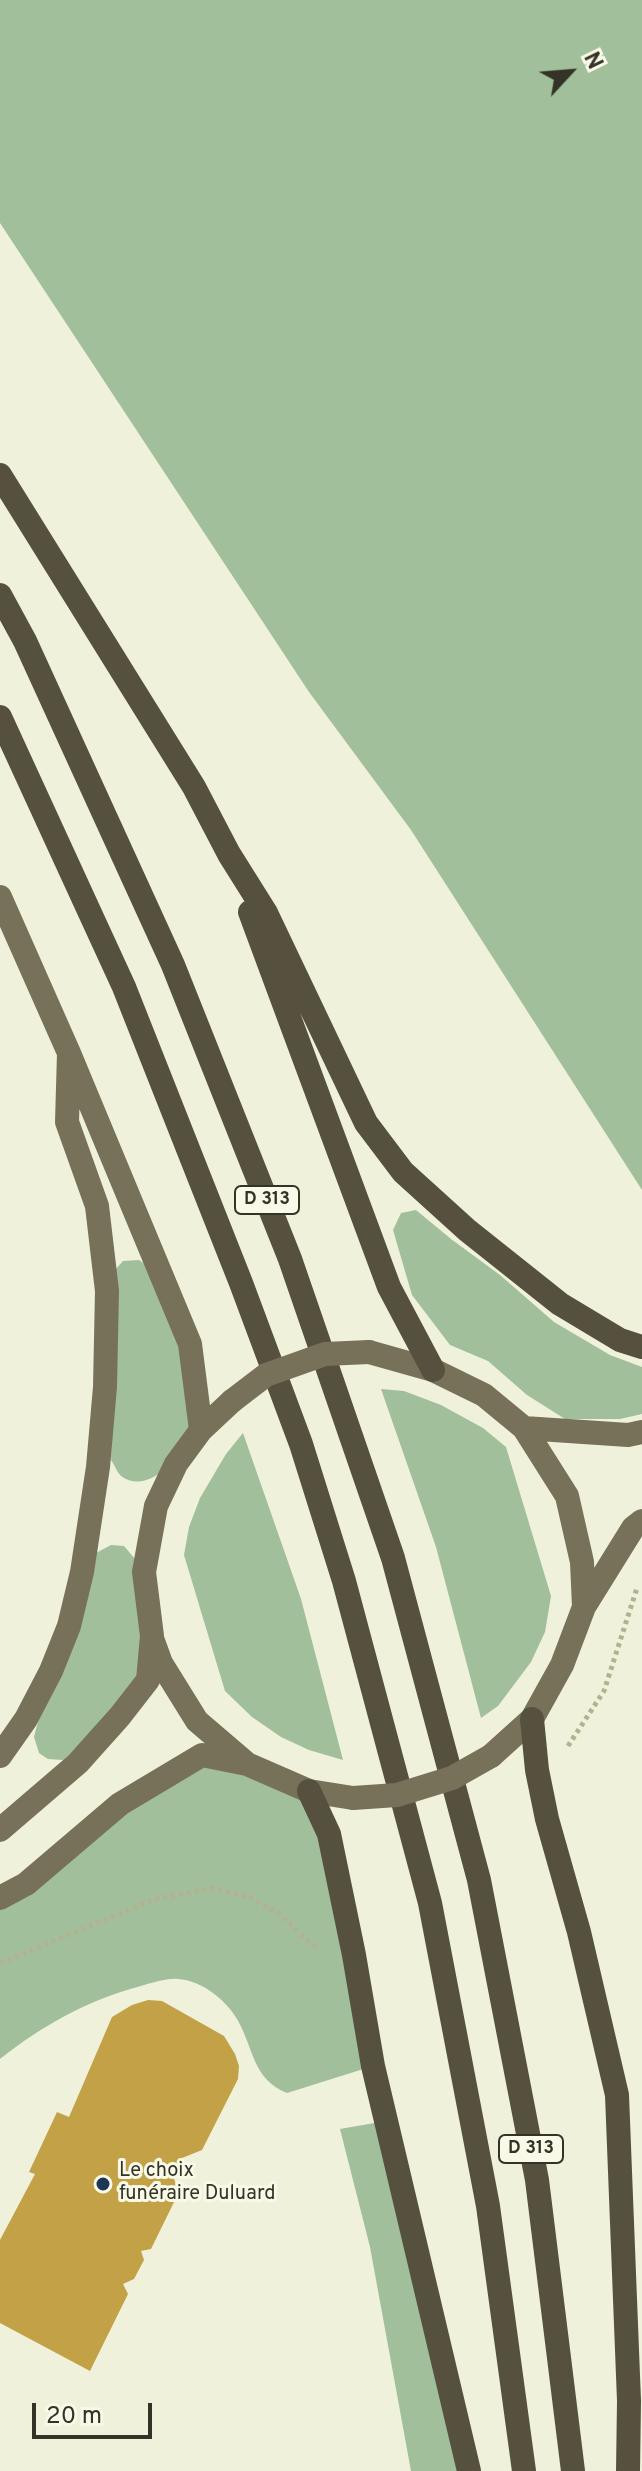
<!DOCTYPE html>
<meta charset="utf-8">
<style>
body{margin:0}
#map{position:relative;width:642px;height:2471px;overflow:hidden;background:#f0f1da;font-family:Overpass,sans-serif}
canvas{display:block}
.north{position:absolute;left:530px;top:32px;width:80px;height:80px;-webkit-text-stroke:6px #f8f9e7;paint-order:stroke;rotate:64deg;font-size:22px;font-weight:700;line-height:32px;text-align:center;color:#353227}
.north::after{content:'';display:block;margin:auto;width:28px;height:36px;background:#353227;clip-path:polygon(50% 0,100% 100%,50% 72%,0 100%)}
.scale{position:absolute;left:32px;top:2403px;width:120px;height:36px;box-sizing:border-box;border:4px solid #353227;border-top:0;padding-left:10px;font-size:24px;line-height:28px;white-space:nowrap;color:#353227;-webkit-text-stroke:6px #f8f9e7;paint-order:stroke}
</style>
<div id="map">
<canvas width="642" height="2471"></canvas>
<div class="north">N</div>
<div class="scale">20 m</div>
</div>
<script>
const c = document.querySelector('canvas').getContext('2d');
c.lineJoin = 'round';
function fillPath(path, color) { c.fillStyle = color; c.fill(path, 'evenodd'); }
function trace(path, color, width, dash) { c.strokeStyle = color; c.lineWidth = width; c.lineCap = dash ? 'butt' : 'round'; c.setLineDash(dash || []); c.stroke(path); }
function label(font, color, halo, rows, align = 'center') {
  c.font = font + ' Overpass,sans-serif'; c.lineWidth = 6; c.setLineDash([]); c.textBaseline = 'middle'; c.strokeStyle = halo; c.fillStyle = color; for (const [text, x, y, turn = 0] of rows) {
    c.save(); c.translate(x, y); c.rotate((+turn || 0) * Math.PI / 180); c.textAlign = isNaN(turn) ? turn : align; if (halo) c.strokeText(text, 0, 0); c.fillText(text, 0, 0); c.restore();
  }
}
fillPath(new Path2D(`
 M0,0H642V1190L411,830L309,692L0,223Z
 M416,1210L451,1239L500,1275L554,1322L610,1355L642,1367V1414L620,1419H565L527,1395L488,1361L450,1345L412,1295L393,1230L401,1213Z
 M139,1260L150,1268L171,1298L201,1430C186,1449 150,1498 121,1476C117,1472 114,1464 111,1460L114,1271L123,1261Z
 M381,1389L404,1391L441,1405L483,1428L506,1447L551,1596L545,1632L531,1662L498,1706L481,1718L436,1547Z
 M243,1433L301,1599L343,1760L309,1750L281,1737L252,1717L225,1691L184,1555L189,1527L200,1498L226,1454Z
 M111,1545L124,1546L135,1559L148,1680L120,1716L63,1760L48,1759L39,1753L34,1737L51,1671L96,1553Z
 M202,1755L309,1791L373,2066L287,2093C252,2079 254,2048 237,2019C226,2000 201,1980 178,1979C167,1978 152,1983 141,1986C88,2000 43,2025 0,2059V1898Z
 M386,2121L469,2471H411L370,2247L340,2129Z`), '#a1bf9b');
fillPath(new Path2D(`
 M148,2000L162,2001L224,2036L235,2054L239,2066L238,2079L202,2150L182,2158L173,2174L178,2194L151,2249L141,2251L144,2260L134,2279L123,2284L128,2294L90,2371L0,2323V2240L35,2174L29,2172L57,2112L69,2117L112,2017L132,2005Z`), '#c3a147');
trace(new Path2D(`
 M568,1746L604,1691L637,1588
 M0,1963L152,1900L213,1888L252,1898L281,1915L305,1939L319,1948`), '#b4b191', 5, [4, 4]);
trace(new Path2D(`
 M0,897L69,1053L190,1344L201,1430
 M369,1352L433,1370L484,1395L524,1428L567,1496L582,1562L584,1607L562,1665L532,1719L491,1756
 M524,1428L628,1435L642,1432
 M584,1607L633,1528L642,1521
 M153,1641L161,1663L197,1721L245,1762
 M0,1756L26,1719L51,1671L69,1626L82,1572L98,1467L105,1387L107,1291L97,1206L67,1122L69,1053
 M0,1830L78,1763L120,1716L148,1680L152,1636L144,1572L156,1506L176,1464L201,1430L232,1401
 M0,1898L26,1884L120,1804L202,1755L247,1764L309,1791L353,1798`), '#777159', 24);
trace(new Path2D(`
 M0,475L194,787L229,854L266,913L366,1123L403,1172L467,1230L560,1304L620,1340L642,1347
 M0,595L25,641L173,965L290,1259L393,1558L479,1880L537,2180L573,2471
 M0,717L124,987L241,1283L301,1444L344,1581L430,1903L488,2206L524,2471
 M250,912L389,1287L433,1370
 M532,1719L537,1770L547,1819L579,1932L617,2095L629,2401L628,2471
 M309,1791L329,1834L354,1955L373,2066L469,2471`), '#56513e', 24);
trace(new Path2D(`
 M232,1401L266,1375L325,1354L369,1352
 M353,1798L397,1795L452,1778L491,1756`), '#777159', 24);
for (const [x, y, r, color] of [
 [103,2184,8,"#1e3655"]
]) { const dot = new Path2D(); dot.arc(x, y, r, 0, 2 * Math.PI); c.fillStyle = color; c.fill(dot); trace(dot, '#f8f9e7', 3); }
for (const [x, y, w] of [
 [267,1200,64],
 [531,2149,64]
]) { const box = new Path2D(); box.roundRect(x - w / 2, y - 14, w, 28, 6); c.fillStyle = '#f8f9e7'; c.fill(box); trace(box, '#353227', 2); }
label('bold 18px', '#353227', null, [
 ["D 313",267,1200],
 ["D 313",531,2149]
]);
label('20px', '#353227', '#f8f9e7', [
 ["Le choix",119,2172],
 ["funéraire Duluard",119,2195]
], 'left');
</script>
